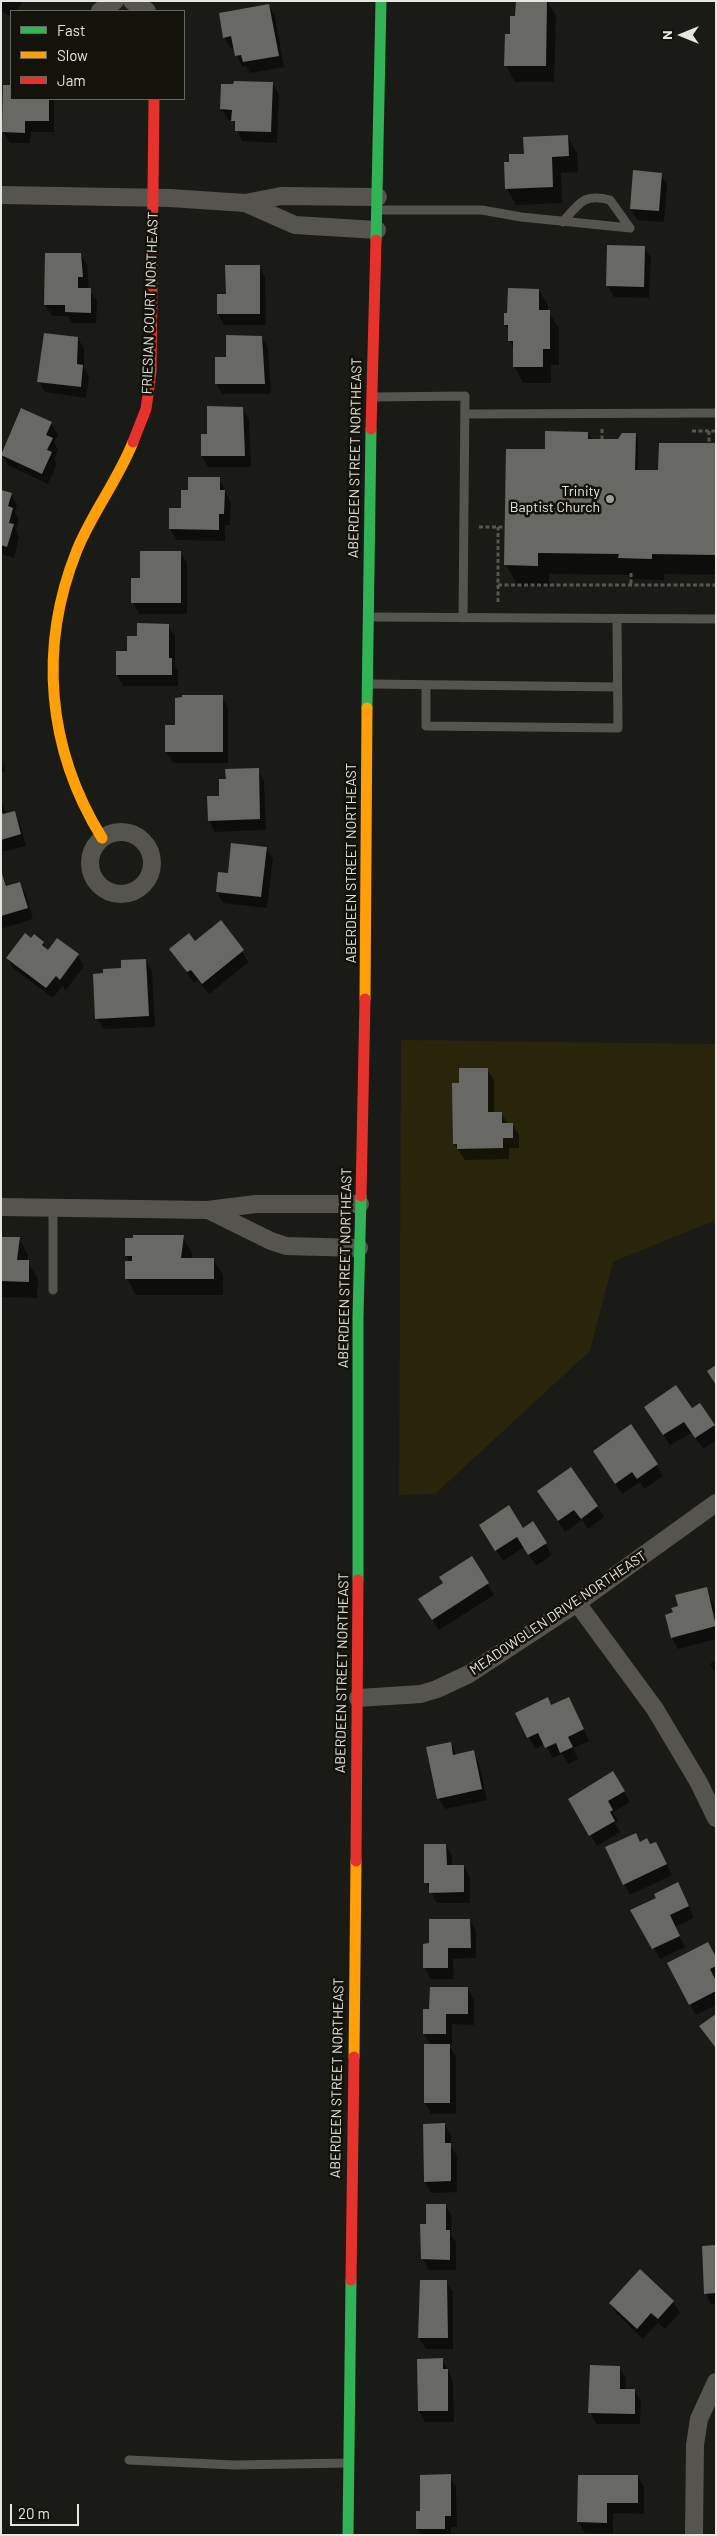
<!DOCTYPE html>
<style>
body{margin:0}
#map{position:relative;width:717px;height:2536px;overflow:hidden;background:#1a1a16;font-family:Barlow,sans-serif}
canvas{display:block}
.frame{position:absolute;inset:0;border:2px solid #e6e6e0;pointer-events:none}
.legend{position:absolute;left:10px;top:10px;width:175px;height:90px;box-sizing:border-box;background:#13120b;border:1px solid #676760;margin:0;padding:6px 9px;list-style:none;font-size:15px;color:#e6e6e0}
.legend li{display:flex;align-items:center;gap:10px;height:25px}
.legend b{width:25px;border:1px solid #676760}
.north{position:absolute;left:657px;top:10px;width:50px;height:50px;-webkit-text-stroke:4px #13120b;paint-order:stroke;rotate:270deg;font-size:14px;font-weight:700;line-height:20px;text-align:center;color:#e6e6e0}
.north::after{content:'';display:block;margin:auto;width:18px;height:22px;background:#e6e6e0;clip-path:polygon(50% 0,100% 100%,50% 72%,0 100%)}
.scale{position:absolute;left:10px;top:2504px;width:69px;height:22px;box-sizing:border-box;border:2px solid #e6e6e0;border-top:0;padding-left:6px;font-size:15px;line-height:18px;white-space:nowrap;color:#e6e6e0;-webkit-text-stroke:4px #13120b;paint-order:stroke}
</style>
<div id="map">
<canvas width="717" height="2536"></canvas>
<div class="frame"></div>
<ul class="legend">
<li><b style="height:6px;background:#30b455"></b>Fast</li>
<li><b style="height:6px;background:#ff9f0a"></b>Slow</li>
<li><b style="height:6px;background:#e5322d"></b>Jam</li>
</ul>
<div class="north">N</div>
<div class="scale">20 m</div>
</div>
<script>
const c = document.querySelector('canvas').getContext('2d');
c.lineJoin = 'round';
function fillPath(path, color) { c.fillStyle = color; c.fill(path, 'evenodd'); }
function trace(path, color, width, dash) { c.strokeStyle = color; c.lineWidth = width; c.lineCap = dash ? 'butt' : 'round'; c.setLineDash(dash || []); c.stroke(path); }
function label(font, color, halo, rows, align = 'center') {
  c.font = font + ' Barlow,sans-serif'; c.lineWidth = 5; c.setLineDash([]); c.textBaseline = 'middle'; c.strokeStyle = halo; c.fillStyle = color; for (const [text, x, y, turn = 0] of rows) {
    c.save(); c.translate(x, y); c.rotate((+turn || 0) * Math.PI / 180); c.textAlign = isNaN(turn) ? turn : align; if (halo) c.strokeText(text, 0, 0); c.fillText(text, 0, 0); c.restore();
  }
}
fillPath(new Path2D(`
 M401,1040L716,1044V1220L613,1262L590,1351L435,1494L399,1495Z`), '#28250a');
fillPath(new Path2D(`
 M1,1H23L17,11H11V17L1,11Z
 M517,1H547L556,16L554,82H515L506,65L517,17Z
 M268,5L275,16L284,67L250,73L246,66L242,67L234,48L231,49L225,38Z
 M272,83L279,95L277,143L242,141L233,120H228L221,109Z
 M4,86H11V99H54V132H31L30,143H10L3,132Z
 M568,137L577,153L578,172L561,173L562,203L516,205L506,188L510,163Z
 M661,174L667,185L664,222L637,220L631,209Z
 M644,247L651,258L649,298L614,297L608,286Z
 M46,254H80L87,265L89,289L97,301L96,323H72L68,316H52L45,305Z
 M259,266L265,277L266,325H224L218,314Z
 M539,290L548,306V311L559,328V365H551V383H523L514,366V349L509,340V331L505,324L509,314Z
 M262,337L268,348L271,394H222L216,383L227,358Z
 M78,338L84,349V368L89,377L86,398L45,392L39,381Z
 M242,408L249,419L251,467H208L202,456L208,435Z
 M51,423L58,435L54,442L58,450L54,459L57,464L48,484L8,465L2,454Z
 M588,433L592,440H619L635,434L638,439V471H659L716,445V575L664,574V580L632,579L629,575L549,574V586H518L506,565L546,450Z
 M219,478L231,503L230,525H225V541L177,540L170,529V509H182L189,491Z
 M1,492L11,494L17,506L15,513L19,520L16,530L19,537L14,558L1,554Z
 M180,552L187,563V614H139L133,603V579H142Z
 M168,625L175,636V666L178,671V686H123L117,675L139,637Z
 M222,696L228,708V763H173L166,752L177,726Z
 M1,753L5,772H1Z
 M258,770L264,781L266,830L215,832L209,820L227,780Z
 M1,797L6,814L14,812L20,823L26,846L1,852Z
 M266,848L273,859L267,908L223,903L217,892Z
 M1,873L8,887L19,883L26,894L33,919L1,929Z
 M221,922L249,962L209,994L198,980L194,983L171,949L195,943Z
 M43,943L48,952L78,955L84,966L66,990L62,986L53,998L14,969L7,958Z
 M145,960L152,971L155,1027L103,1029L97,1018Z
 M487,1069L494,1080V1113H501L508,1124H512L519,1135V1148H509V1159L465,1160L454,1144L453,1084H460Z
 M183,1237L192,1253V1259H213L223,1275V1295H136L127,1278L130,1262L126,1256Z
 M1,1238H19L28,1255L27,1261L38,1278L37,1298L1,1297Z
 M692,1410L714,1426L716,1440L703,1449L692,1433L670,1445L652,1418Z
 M630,1426L663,1476L644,1489L640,1482L622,1494L601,1462Z
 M545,1502L597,1506L604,1517L588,1529L582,1520L565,1532Z
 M532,1523L552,1555L536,1566L524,1547L503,1561L487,1536L523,1530Z
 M472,1558L494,1595L439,1630L426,1610L444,1584Z
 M706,1588L716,1611V1639L678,1649L672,1638L675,1613L680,1607Z
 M716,1660V1674L710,1664Z
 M552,1707L575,1710L589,1741L573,1748L578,1759L568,1764L562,1754L553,1758L545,1744L535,1749L517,1713Z
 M450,1743L457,1755L473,1752L479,1763L487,1800L445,1809L438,1798Z
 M613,1773L630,1802L613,1812L618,1821L615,1823L620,1832L597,1846L569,1799Z
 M640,1843L650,1846L662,1854L672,1875L630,1895L624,1884Z
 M446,1845L452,1856V1867L464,1866L470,1878V1903H437L426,1882Z
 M684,1895L694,1918L675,1927L685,1947L660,1959L632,1910Z
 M470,1920L476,1931V1958L453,1959L454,1979H431L425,1968L430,1944Z
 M716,1959V2005L696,2015L690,2004Z
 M468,1989L474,2000V2025L452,2024V2045H449L456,2057V2114H431L425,2103V2045H431L424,2034L431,2010Z
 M445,2125L451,2136V2146L457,2156V2192L431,2193L425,2181Z
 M445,2205L452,2216L451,2235L456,2242V2270H429L423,2259L427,2225Z
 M716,2247V2304H711L705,2293Z
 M446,2281L453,2292V2349H426L419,2338Z
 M673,2302L680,2313L665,2329L658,2323L643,2339L617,2314L610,2303Z
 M419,2360H442L449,2371L453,2382L454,2422H425L419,2411Z
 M619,2367L626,2378L625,2390H634L641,2401L640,2424H596L590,2412Z
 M450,2476L456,2487L457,2527H451V2535H421L417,2529L421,2513Z
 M638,2476L644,2487V2514L613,2513V2533H585L578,2522Z`), '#0007');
fillPath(new Path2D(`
 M516,1H547L546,66H504L505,34H510V16H515Z
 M269,4L279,56L243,62L241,55L235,56L231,36L223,38L219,13Z
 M234,81L273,82L271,132L235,131V121H231L232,110L220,109L221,84H233Z
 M3,85H11V99H49V121H25V133L2,132Z
 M568,135L569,156L552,157L553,187L505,189L504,162H509V154H524L523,137Z
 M633,170L662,173L659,211L630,209Z
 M607,245L645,246L644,287L606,286Z
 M45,253H81L83,277H78V288H91V313L65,312V305H44Z
 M225,265H260V314H217V294H226Z
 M508,288L539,289V310H550V349H543V367H513V341H508V325H504V313H507Z
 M44,333L78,337L77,364L83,365L81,387L37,382Z
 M226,335L262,336L265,384H215V357H226Z
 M207,406L243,407L245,456H201V434H207Z
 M21,408L52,422L46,435L53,438L47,450L52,452L42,474L1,455Z
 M545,431L588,432V439H618L622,433H636L635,470H658L659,443H716V555L652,554V559L618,558L619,554L538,553V566L504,565L506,449H545Z
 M188,477H220V490H225L224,514H219V530L169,529V508H181V490H188Z
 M1,490L12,493L8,506L13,508L9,523L14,524L7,547L1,545Z
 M140,551H181V603H131V578H140Z
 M137,623L169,624V658H172V675H116V651H127V636H137Z
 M182,695H223V752H165V725H175V698L182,697Z
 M259,768L260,819L208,821L207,796H219V779H226L225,769Z
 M1,810L3,814L15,811L21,834L1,840Z
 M231,843L267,847L261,897L216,892L218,872L228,873Z
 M1,871L6,886L20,882L28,908L1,916Z
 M221,920L244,950L202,984L191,970L187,972L169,949L189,933L195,941Z
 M25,933L31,938L34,934L44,942L42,945L48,950L57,938L79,954L60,980L56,976L46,988L6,958Z
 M146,959L149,1016L95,1019L93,974L103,973V969L121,968V960Z
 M459,1068H488V1112H502V1123H513V1138H503V1148L457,1149V1144H453L452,1083H459Z
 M133,1235H184L181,1258H214V1279H125V1261H132V1256H125V1238H133Z
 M1,1237H20L17,1260H29V1282L1,1281Z
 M716,1365V1385L707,1371Z
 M676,1385L692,1408L700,1403L715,1425L695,1438L684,1422L663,1435L644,1407Z
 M631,1424L658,1464L637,1479L632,1472L615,1484L593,1451Z
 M571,1467L598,1506L581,1519L574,1510L558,1521L537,1491Z
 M509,1505L523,1528L533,1521L547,1543L528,1555L517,1537L495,1551L479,1525Z
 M472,1556L489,1583L432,1620L418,1599L443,1583L439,1577Z
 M707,1587L716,1626L671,1638L665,1615L673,1612L671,1608L678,1606L675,1595Z
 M548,1697L551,1705L569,1697L584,1729L568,1737L573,1747L560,1753L556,1743L545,1748L538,1733L527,1738L515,1713Z
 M451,1742L453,1755L474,1750L482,1789L437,1799L426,1747Z
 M613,1771L625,1791L608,1801L613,1810L610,1812L615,1821L589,1836L568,1799Z
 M636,1833L640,1842L647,1838L650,1844L656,1842L667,1864L623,1885L605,1847Z
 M424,1844H446L447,1865H464V1892L429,1893V1883H424Z
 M678,1882L689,1906L670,1915L680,1936L652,1949L630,1910L656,1898L654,1894Z
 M429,1919H470L471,1948H448V1968H423V1944L429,1943Z
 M708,1942L716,1957V1966L710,1969L716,1981V1991L689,2005L667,1963Z
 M430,1987H468V2014H446V2034H423V2009H429Z
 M716,2014V2048L699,2026Z
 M424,2044H450V2103H424Z
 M445,2123V2143H451V2181L424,2182L423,2124Z
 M426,2204H446V2230H450V2260L421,2259L420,2224H426Z
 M716,2245V2293L704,2294L702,2246Z
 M640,2269L674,2301L658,2319L651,2313L637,2329L609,2303Z
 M420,2280H447L448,2338H418Z
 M443,2358V2369H448V2411H418L417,2359Z
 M590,2365L620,2366V2389H635V2414L588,2413Z
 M451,2474V2516H445V2529H416V2511H420V2475Z
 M578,2475H638V2503H607V2523L577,2522Z`), '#686864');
trace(new Path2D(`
 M602,429V439
 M692,431H716
 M709,431V443
 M479,527H505
 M631,573V585
 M498,585H716
 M498,602V527`), '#565651', 3, [4, 2.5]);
trace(new Path2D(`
 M379,210H482L521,217L630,228
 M563,222C579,203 584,193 610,200L630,228
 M374,397L465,396L463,618
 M465,414L716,413
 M369,617L716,619
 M370,684L617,687
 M426,685V726L618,728L617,620
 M53,1207V1290
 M129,2460L234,2465L348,2463`), '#55544e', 9);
trace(new Path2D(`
 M132,1L147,11
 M100,11L115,1
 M1,195L170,198L245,203L281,196L378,197
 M245,203L295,225L377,230
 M90 863a31 31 0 1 1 62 0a31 31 0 1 1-62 0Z
 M1,1207L207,1210L256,1204H360
 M208,1210L271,1241L286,1246L359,1248
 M577,1603L655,1709L699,1783L716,1818
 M358,1698L421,1694L437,1689L469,1674L577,1603L716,1503
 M694,2535L695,2445L699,2419L716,2382`), '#55544e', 18);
trace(new Path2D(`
 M376,240L381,1
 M367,708L371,429
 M358,1580V1317L361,1196
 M348,2535L351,2280`), '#30b455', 11);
trace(new Path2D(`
 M102,838C47,749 38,647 77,550C92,513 118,480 133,442
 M365,999L367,708
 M354,2057L356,1861`), '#ff9f0a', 11);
trace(new Path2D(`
 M371,429L376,240
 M133,442L146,409L151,372L154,99
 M361,1196L365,999
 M356,1861L358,1580
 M351,2280L354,2057`), '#e5322d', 11);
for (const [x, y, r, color] of [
 [610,499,5,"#9f9f99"]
]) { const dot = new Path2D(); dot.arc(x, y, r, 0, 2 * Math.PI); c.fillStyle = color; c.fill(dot); trace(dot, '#13120b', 2); }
label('14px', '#e6e6e0', '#13120b', [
 ["FRIESIAN COURT NORTHEAST",150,303,-88],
 ["ABERDEEN STREET NORTHEAST",355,458,-89],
 ["ABERDEEN STREET NORTHEAST",351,863,-90],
 ["ABERDEEN STREET NORTHEAST",345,1268,-89],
 ["MEADOWGLEN DRIVE NORTHEAST",558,1613,-34],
 ["ABERDEEN STREET NORTHEAST",342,1673,-89],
 ["ABERDEEN STREET NORTHEAST",337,2078,-89]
]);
label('14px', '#e6e6e0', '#13120b', [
 ["Trinity",600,491],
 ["Baptist Church",600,507]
], 'right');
</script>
